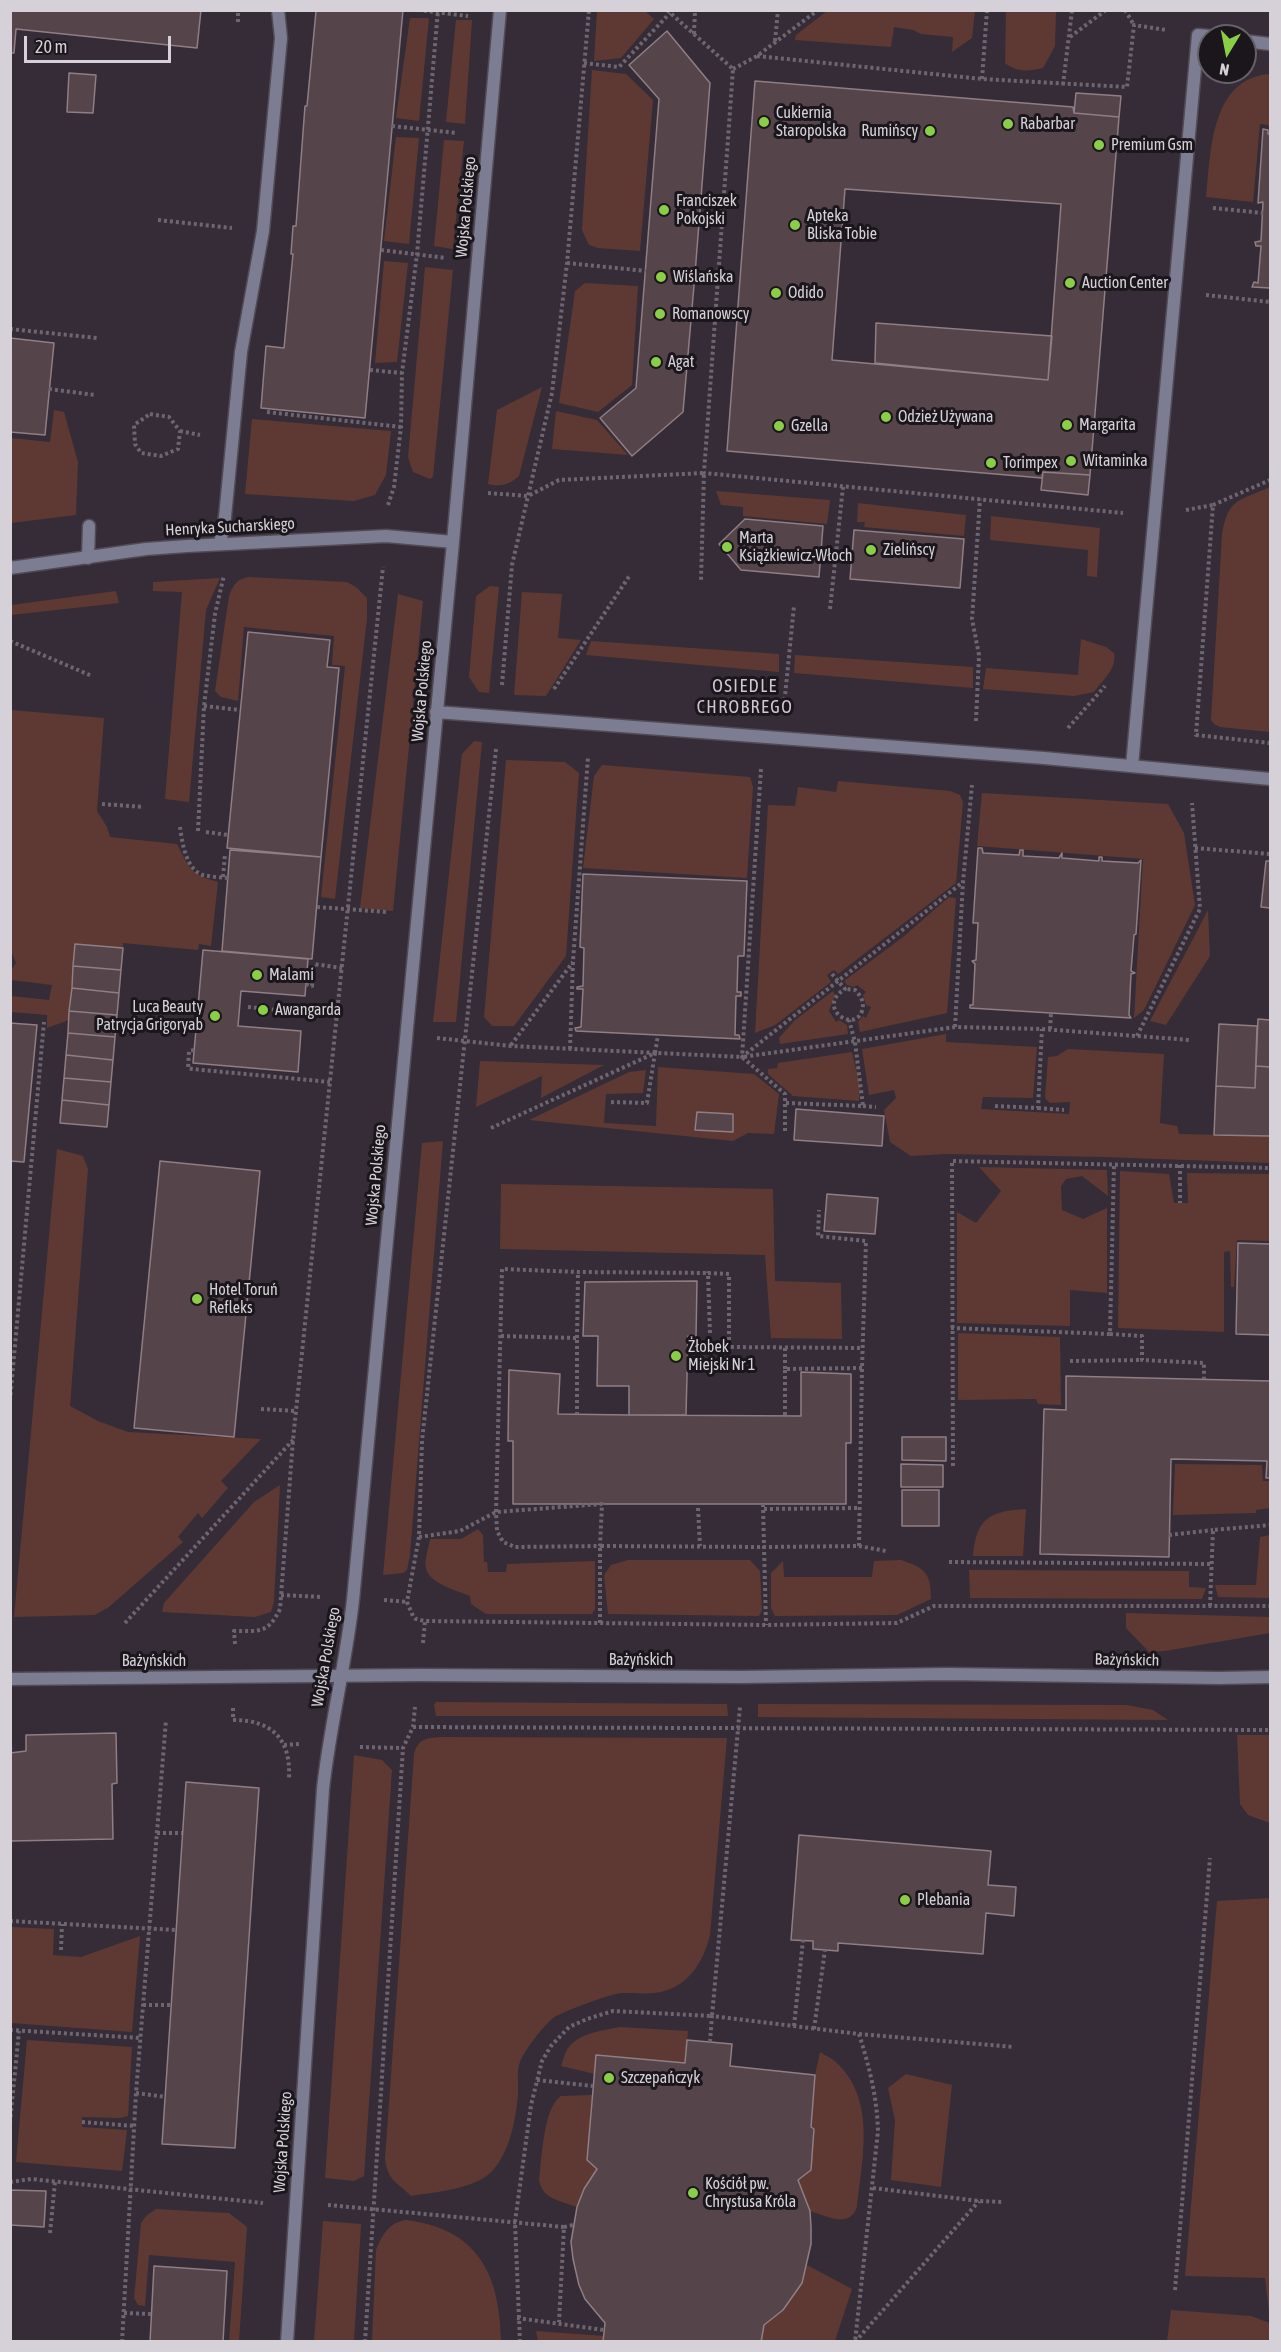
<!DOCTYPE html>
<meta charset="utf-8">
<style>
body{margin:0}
#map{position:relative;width:1281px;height:2352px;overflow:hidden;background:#352c37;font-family:"Asap Condensed",sans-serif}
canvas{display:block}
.frame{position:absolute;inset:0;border:12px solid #d6d0d8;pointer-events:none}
.north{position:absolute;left:1197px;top:24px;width:60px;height:60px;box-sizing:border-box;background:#1a161b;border:2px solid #656067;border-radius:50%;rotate:190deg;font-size:16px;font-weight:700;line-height:24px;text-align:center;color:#d6d0d8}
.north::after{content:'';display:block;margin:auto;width:21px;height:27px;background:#8ace48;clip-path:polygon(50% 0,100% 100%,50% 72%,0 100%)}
.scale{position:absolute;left:24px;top:36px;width:147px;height:27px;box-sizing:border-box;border:3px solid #d6d0d8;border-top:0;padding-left:8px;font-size:18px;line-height:21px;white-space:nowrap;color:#d6d0d8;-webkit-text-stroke:4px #1a161b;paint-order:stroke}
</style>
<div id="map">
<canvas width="1281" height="2352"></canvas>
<div class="frame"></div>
<div class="north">N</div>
<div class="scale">20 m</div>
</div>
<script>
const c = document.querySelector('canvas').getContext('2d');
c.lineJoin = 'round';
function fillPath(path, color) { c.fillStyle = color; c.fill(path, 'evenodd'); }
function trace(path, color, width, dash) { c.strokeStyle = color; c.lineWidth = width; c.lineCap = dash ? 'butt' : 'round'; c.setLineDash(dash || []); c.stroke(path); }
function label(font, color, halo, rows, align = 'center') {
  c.font = font + ' "Asap Condensed",sans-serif'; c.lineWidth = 6; c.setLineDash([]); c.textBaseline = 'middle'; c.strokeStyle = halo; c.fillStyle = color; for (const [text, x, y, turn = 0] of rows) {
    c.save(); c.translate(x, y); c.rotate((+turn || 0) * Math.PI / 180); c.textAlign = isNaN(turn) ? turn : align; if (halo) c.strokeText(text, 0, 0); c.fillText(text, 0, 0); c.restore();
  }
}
fillPath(new Path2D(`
 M597,10L645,11L654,19L621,58L594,61Z
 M827,11H975L972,38L952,52L953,37L921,34L913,30L894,27L891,47L795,40L796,35Z
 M1006,11H1056L1055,46L1043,68C1028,71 1018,73 1005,63Z
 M410,18H429L419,121L396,118Z
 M456,20H472L465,124L446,122Z
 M592,70L626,74L653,100L640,251L598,248L589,245L582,230Z
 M1270,74V129L1268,125L1260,124L1253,202L1206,197C1211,153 1210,78 1270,74Z
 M396,137L419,138L409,244L384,241Z
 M444,140L464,141L453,249L434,246Z
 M384,261L408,263L397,362L375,363Z
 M425,267L453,270L433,477L430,479L413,472L408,457Z
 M585,283L638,286L632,385L598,412L559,403L575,291Z
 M542,387L519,476C509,485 500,487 488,484L497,410Z
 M54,410L64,412L78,462L76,515L11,523V438L50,442Z
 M556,411L597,420L628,455L552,449Z
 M252,419L391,431L386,475L375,495L354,501L245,494Z
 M1270,487V732L1220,727L1214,724L1211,720L1222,534C1228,498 1239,501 1270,487Z
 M716,491L830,500L827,524L743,516V507L721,505Z
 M858,503L966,515L964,536L864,527L865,522H857Z
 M991,516L1100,528L1097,577L1087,576L1088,550L990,540Z
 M248,577L347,582L356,587L367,598V618L335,899L321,897L345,666L332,665L334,636L244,627L238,701L221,697L215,691L229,596C234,584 236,580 248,577Z
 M220,578L206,610L189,802L165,799L182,592L153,591V582Z
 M490,586L499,587L489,693L479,692L469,677L476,596Z
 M116,591L119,603L11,615V605Z
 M522,592L562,594L558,638L581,640L546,696L514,695Z
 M398,594L423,601L393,911L360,908Z
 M1081,639L1106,647L1114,653C1117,669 1103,680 1094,692L1074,696L983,689L986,668L1078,675Z
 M591,641L779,654V672L586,655Z
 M795,655L973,667V688L794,673Z
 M11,710L104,718L97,811L107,827L110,837L177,844C190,869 189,874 218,882L211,946L199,944L198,950L123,943V948L76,944L69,1020L47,1028V1015L11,1012V996L49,1000L52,985L11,980L10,972L16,963L10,949Z
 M474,741L482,742L456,1022H433L462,754Z
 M506,760L565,762L579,773L566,956L514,1026H492L484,1017Z
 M602,765L750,777L753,787L747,878L583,868L594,776Z
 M838,781L950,791L960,795L963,802L956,883L838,974L834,970L827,975L831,982L775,1025L755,1033L768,805L795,806L798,787L836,792Z
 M982,793L1168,804L1184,833L1195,905L1144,1010L1134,1018L1143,859L977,846Z
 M949,897L956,898L947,1013L860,1032L858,1022L863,1016L866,1018L871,1007L866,1005L863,995L866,992L857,985L854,987L847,985L844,981L903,937Z
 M1208,910L1210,956L1166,1025L1150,1021Z
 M833,991L835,995L829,1011L836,1022L839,1020L847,1025L848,1034L780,1044L779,1038L795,1020Z
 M946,1034V1042L1037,1047L1033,1098L983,1097L981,1109L1069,1114L1070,1102L1050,1103L1045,1098L1048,1057L1057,1056L1068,1049L1164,1054L1160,1123L1177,1126L1179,1134L1270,1136V1163L1104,1157L946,1154L911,1156L890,1142L884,1110L896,1098L894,1090L869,1095L862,1049Z
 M852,1052L860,1086L859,1101L793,1096L768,1074V1069L777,1068L778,1063Z
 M480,1061L604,1065L541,1098L542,1076L476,1107Z
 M658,1067L754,1074L779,1094L774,1134L748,1133L733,1141L529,1120L629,1072L646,1070L643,1093L606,1094L604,1123L656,1126Z
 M443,1141L410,1555L407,1570L403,1573L383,1575L422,1143Z
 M57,1149L83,1156L88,1169L70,1406L98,1421L128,1432L261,1439L221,1481L228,1488L202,1518L198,1513L178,1537L183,1542L109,1607L95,1615L14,1617Z
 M979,1167L1107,1170L1108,1196L1082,1176L1066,1179L1061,1186L1062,1210L1083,1219L1107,1208V1293L1070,1290V1326L957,1323V1212L976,1223L1001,1191Z
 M1120,1171L1169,1174L1174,1203H1188L1187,1173L1270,1174V1241L1237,1240L1234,1287H1231L1230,1251L1224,1252V1332L1118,1328Z
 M501,1184L773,1189L775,1281L841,1283L842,1339L771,1338L765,1255L500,1249Z
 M958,1333L1060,1337L1061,1405L1038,1404L1036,1399L958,1400Z
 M1175,1464L1262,1465L1263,1481H1270V1508L1256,1510V1513L1173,1515Z
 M280,1485L274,1601L271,1612L255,1617L162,1612L164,1603L254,1502Z
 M1026,1509L1023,1556H973C976,1518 990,1511 1026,1509Z
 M478,1529L483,1535L484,1562H487L488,1572H506L507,1564L595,1561V1609L592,1614H486L471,1604L470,1596C458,1591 428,1583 426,1568C424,1559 429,1548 430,1539H461Z
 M1270,1535V1598L1218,1597L1215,1585H1256L1260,1537Z
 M628,1560H750L760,1571L762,1610L759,1616L608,1614L604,1575L611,1565Z
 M901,1560C925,1568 931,1573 931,1599L897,1615L775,1616L771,1608V1573L783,1561L784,1577H872L874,1561Z
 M969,1570L1189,1571V1587L1206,1588L1202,1599L970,1598Z
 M1126,1613L1270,1617V1633L1165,1651L1149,1652L1126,1628Z
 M436,1702L727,1704L728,1716H436L434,1705Z
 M758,1704L1127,1705L1153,1710L1168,1720L758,1717Z
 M1237,1735H1270V1823L1248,1815L1240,1804Z
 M441,1737L727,1738L710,1935C703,1964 686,1990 654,1993C643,1994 633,1993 622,1993C610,1994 564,2011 553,2018C544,2025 524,2051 520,2062C516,2071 519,2084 518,2094C516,2122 507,2169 478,2181C457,2191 433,2192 411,2196C396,2181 388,2181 385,2159L414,1754C418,1739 426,1738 441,1737Z
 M354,1755L382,1760L392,1770L364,2176L354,2181L325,2178Z
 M1270,1898V2321L1265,2278L1185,2276L1217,1901Z
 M11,1927L54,1929L53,1955L81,1957L140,1936L132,2032L11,2023Z
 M620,2027L688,2031L685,2063L596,2055L595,2074L561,2066C563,2061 565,2052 568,2048C579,2033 604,2030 620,2027Z
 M27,2040L132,2047L128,2116L120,2118L82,2117V2127L127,2130L122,2171L16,2162Z
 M820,2052C826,2056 834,2059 839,2065C876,2103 862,2160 857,2207C849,2229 827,2216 810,2211L798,2180L811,2169L814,2129L811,2127L815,2075Z
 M906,2074L952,2085L941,2187L891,2180L895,2120L888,2088Z
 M592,2095L587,2160L597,2169L584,2189L577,2207C561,2201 541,2199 539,2179C542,2158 543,2108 561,2096Z
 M156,2209L229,2213L247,2227L239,2341H229L235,2262L149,2255L145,2306L138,2305L134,2298L141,2223L146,2216Z
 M405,2220C478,2228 500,2275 501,2341H372L376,2250C382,2235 389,2223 405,2220Z
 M323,2221L361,2224L354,2341H314Z
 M807,2265L852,2289L835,2341L761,2342L764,2325C785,2308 800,2292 807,2265Z
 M1171,2310L1251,2316L1270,2323V2341H1167Z
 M536,2331L604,2336L603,2341H538Z`), '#5e3933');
const building = new Path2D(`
 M10,10H201L197,48L16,29L14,53H10Z
 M310,10H403L365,418L261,408L266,346L284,348L293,254H291L293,226H296L305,106H307L316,11Z
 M667,31L710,83L695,274L683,412L632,456L600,418L636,388L659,99L629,65Z
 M69,73L96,75L93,113L67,112Z
 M755,81L1073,107L1074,113L1119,117L1090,475L1043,472L1042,478L727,451ZM845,189L1061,204L1048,380L832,360Z
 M1076,93L1121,96L1119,117L1074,113Z
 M1263,129L1268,130V134H1270V288L1252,287L1254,282L1258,283L1261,246H1256L1255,242L1261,241L1263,202L1258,203Z
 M876,323L1052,336L1048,380L875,363Z
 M10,338L54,343L45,435L10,432Z
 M1043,472L1090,475L1088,495L1041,490Z
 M745,519L823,526L819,577L741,570L719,544Z
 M854,530L964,539L960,588L850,579Z
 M248,632L330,640L327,667L339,668L321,857L227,848Z
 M978,848H982L983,853L1019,855L1020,850H1023V856L1059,858L1062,853V858L1099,861V857H1102V861L1138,863L1141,860L1136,934L1134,935L1131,971L1135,973L1131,974L1129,1015L1131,1018L970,1008V1005H973L975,964L972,961L976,960L978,923H973Z
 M230,850L321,857L312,959L222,951Z
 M1266,861H1270V908L1261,907Z
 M583,874L747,881L744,956H738L737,992H741V996H736L735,1035H739L740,1039L576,1031L575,1028L581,1027L583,989H577V987L583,986L584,948L580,947Z
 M75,944L123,948L121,970L73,966Z
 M203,950L308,959L305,996L241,991L238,1026L301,1031L298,1072L193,1063Z
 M73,966L121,970L119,993L72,988Z
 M72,988L119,993L117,1015L69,1011Z
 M69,1011L117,1015L115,1037L68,1033Z
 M1258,1019L1270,1020V1067L1256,1066Z
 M10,1023L37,1025L24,1162L10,1161Z
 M1219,1024L1257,1026L1255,1088L1216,1086Z
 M68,1033L115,1037L113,1060L66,1055Z
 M66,1055L113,1060L111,1082L64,1078Z
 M1256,1066L1270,1067V1136L1214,1135L1216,1086L1255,1088Z
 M64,1078L111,1082L109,1105L62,1100Z
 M62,1100L109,1105L107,1127L60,1123Z
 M796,1109L884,1116L882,1146L794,1140Z
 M697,1112L733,1114V1132L695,1130Z
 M160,1161L260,1171L234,1437L134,1428Z
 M827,1194L878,1198L875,1234L824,1231Z
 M1238,1243L1270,1244V1335L1236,1334Z
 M697,1281L696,1337L688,1336L686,1415H629V1386H597L598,1336H583L585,1282Z
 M509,1370L560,1374L558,1414L629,1415L801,1416V1372L851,1374V1443H846V1504H513V1441H508Z
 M1066,1376L1270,1381V1478H1266L1267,1461L1171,1459L1169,1557L1040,1554L1044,1409L1066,1410Z
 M902,1437H946V1461L902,1460Z
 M901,1464L943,1465V1487H901Z
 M902,1490H939V1526H902Z
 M116,1733L117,1783L112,1784L113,1839L10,1841V1753L26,1751V1735Z
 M186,1782L259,1788L235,2148L162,2144Z
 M799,1835L991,1851L988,1885L1016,1887L1014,1916L986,1913L983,1954L838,1943V1951L813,1949V1941L791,1940Z
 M687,2040L732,2044L730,2066L815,2075L811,2127L814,2129L811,2170L798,2180L810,2211L811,2227V2244L802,2283L783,2310L764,2325L761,2342H603L605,2323L585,2299L579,2285L573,2259L571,2242L577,2207L584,2189L597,2169L587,2160L596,2055L685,2063Z
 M10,2190L46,2191L44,2227L10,2225Z
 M154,2266L227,2271L223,2342H150Z`);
fillPath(building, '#55444a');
trace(building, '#907e84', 1.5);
const service = new Path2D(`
 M220,544L225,517
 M88,558L89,526`);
const minor = new Path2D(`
 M1245,41L1270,44
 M225,517L241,352L263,231L281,38L278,10
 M10,568L146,549L187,546L386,536L453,542
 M436,712L1044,758L1270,779
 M1132,766L1198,35L1209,36
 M10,1679L419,1675L741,1677L947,1674L1219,1678L1270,1677
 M287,2342L323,1789C330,1725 346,1663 353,1600L453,542L500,10`);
trace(service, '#524a54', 15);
trace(minor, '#524a54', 15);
trace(new Path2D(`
 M418,10L468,16
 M667,10L733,69L704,473L1123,513
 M1125,10L1134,25
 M238,22V10
 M694,34L695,10
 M1070,37L1106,10
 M775,41L778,10
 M757,56L982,79L1127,87L1134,25L1166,30
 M584,63L619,67L670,13
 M733,69L757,56L818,10
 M982,79L987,10
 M1063,85L1072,10
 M392,126L457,133
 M1213,208L1263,213
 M158,220L232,228
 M381,250L446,258
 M567,263L646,271
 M695,274L718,277
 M1206,295L1270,302
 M10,329L97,338
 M370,370L402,373
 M49,389L95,395
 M267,412L401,427
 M150,414L169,417L180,431L178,449L161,456L141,453L135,444L134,425Z
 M180,431L200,435
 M488,493L528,496L559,480L704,473L701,580
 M388,505L394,487L401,427L402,373L417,254L438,10
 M1213,505L1270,480
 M1186,510L1213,505L1196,735L1270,743
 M830,609L843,487
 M10,641L92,676
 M502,685L512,565L552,393L567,263L589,10
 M554,689L630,575
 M204,706L240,710
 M784,706L794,606
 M976,721L979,655L972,619L980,499
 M1068,728L1105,686
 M496,749L422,1441L419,1537L407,1602L413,1616L416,1619L425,1621L766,1625L897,1623L934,1606H1270
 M761,769L742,1057L963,882
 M102,804L144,807
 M180,827C182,842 186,870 203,875C211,877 220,877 228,878
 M198,831L204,706L215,614L224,575
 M206,832L228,835
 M1195,848L1270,854
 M223,877L225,854
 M317,907L387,912
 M832,974L845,989C815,1007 854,1034 862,1011C865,1002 860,995 855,990L845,989
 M306,984L312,986L314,964L342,968
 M248,1007L337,1016
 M955,1027L963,882L972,785
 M1050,1029L1051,1013
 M1137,1036L1200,909L1192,803
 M437,1038L511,1046L742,1057
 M511,1045L573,962
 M570,1049L573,961L588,757
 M194,1050L189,1051L188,1068L192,1069L330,1082
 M655,1053L658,1035
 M786,1103L863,1106L855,1042L849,1020
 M863,1106L876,1107
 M995,1106L1038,1108L1042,1029
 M1038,1108L1064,1110
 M491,1128L655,1053L647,1103L609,1102
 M785,1131V1094L742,1057L955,1027L1042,1029L1190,1040
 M1180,1165V1203
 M951,1328L1110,1334L1114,1165
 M710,1333L708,1273L729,1274V1347L862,1348
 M1110,1334L1142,1336V1360L1204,1363V1379
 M501,1336L577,1338V1414
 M577,1338L578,1273
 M785,1348V1369
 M1070,1361L1142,1360
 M10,1401L44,1022
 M261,1409L296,1411
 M785,1415V1369L862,1368
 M953,1466L952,1161L1270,1168
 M763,1504L764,1547L859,1546L862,1368L866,1241L818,1236L819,1210
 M698,1508L700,1546
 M764,1509L859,1508
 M1169,1535L1213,1530
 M419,1537L460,1531L496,1512L602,1504L600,1546L515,1547L503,1542L497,1531L496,1512L502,1269L578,1272L708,1273
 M859,1546L886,1551
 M949,1562L1211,1564
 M281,1595L322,1597
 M384,1600L407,1602
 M1210,1606L1213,1530L1270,1525
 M125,1623L293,1440
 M600,1623V1546L764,1547L766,1625
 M423,1643L425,1621
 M235,1644L234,1631C259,1631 268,1634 280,1609L293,1440L383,567
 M233,1708V1720C271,1720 291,1738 289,1778
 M413,1727L1270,1730
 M284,1745L299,1744
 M10,1747L11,1753
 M360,1747L403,1748
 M157,1833H182
 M10,1921L176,1930
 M61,1950L62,1924
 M143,2005H171
 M794,2026L803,1940
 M814,2029L825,1950
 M10,2030L141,2038
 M859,2034L1013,2047
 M710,2042L712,2016L859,2034C869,2066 877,2096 878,2131L855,2342
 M537,2080L593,2086
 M136,2093L166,2097
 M82,2122L135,2126
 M10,2123L19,2031
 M10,2182L31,2179L263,2203
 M873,2188L979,2201L1002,2202
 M328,2205L564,2227L559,2322
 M564,2227L573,2225
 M50,2233L55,2182
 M1175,2290L1210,1858
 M124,2313L151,2314
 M517,2318L604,2330
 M122,2342L136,2093L166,1720
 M365,2342L403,1748L413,1727L415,1707
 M520,2342L515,2222L531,2105L542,2061L551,2046L569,2027L587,2019L613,2011L712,2016L740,1707
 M855,2342L979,2201`), '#6d656f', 4, [3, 3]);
trace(service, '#7c7c92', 12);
trace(minor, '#7c7c92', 12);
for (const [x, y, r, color] of [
 [764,122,6,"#8ace48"],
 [1008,124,6,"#8ace48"],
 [930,131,6,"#8ace48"],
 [1099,145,6,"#8ace48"],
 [664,210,6,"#8ace48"],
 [795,225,6,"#8ace48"],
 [661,277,6,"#8ace48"],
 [1070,283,6,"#8ace48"],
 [776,293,6,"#8ace48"],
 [660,314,6,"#8ace48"],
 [656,362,6,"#8ace48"],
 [886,417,6,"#8ace48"],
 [1067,425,6,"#8ace48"],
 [779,426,6,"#8ace48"],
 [1071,461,6,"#8ace48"],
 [991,463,6,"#8ace48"],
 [727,547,6,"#8ace48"],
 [871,550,6,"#8ace48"],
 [257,975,6,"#8ace48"],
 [263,1010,6,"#8ace48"],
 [215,1016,6,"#8ace48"],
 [197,1299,6,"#8ace48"],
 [676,1356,6,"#8ace48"],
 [905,1900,6,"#8ace48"],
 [609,2078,6,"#8ace48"],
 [693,2193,6,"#8ace48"]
]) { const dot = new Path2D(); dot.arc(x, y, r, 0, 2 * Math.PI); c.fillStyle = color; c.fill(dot); trace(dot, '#1a161b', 2); }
label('16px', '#d6d0d8', '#1a161b', [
 ["Cukiernia",776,113],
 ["Staropolska",776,131],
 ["Rabarbar",1020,124],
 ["Rumińscy",918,131,"right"],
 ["Premium Gsm",1111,145],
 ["Franciszek",676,201],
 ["Pokojski",676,219],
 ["Apteka",807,216],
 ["Bliska Tobie",807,234],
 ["Wiślańska",673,277],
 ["Auction Center",1082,283],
 ["Odido",788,293],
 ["Romanowscy",672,314],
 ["Agat",668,362],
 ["Odzież Używana",898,417],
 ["Margarita",1079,425],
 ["Gzella",791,426],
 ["Witaminka",1083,461],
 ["Torimpex",1003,463],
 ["Marta",739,538],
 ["Książkiewicz-Włoch",739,556],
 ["Zielińscy",883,550],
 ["Malami",269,975],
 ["Luca Beauty",203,1007,"right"],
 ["Patrycja Grigoryab",203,1025,"right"],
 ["Awangarda",275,1010],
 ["Hotel Toruń",209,1290],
 ["Refleks",209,1308],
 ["Żłobek",688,1347],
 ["Miejski Nr 1",688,1365],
 ["Plebania",917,1900],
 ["Szczepańczyk",621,2078],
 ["Kościół pw.",705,2184],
 ["Chrystusa Króla",705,2202]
], 'left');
label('16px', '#d6d0d8', '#1a161b', [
 ["Wojska Polskiego",466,207,-85],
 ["Henryka Sucharskiego",230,527,-3],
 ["Wojska Polskiego",422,691,-85],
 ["Wojska Polskiego",376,1175,-85],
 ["Wojska Polskiego",326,1657,-80],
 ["Bażyńskich",641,1660],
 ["Bażyńskich",1127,1660,1],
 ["Bażyńskich",154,1661],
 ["Wojska Polskiego",283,2142,-86]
]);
c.letterSpacing = '1.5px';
label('18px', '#d1c5d3', '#1a161b', [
 ["OSIEDLE",745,686],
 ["CHROBREGO",745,707]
]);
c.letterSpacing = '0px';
</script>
